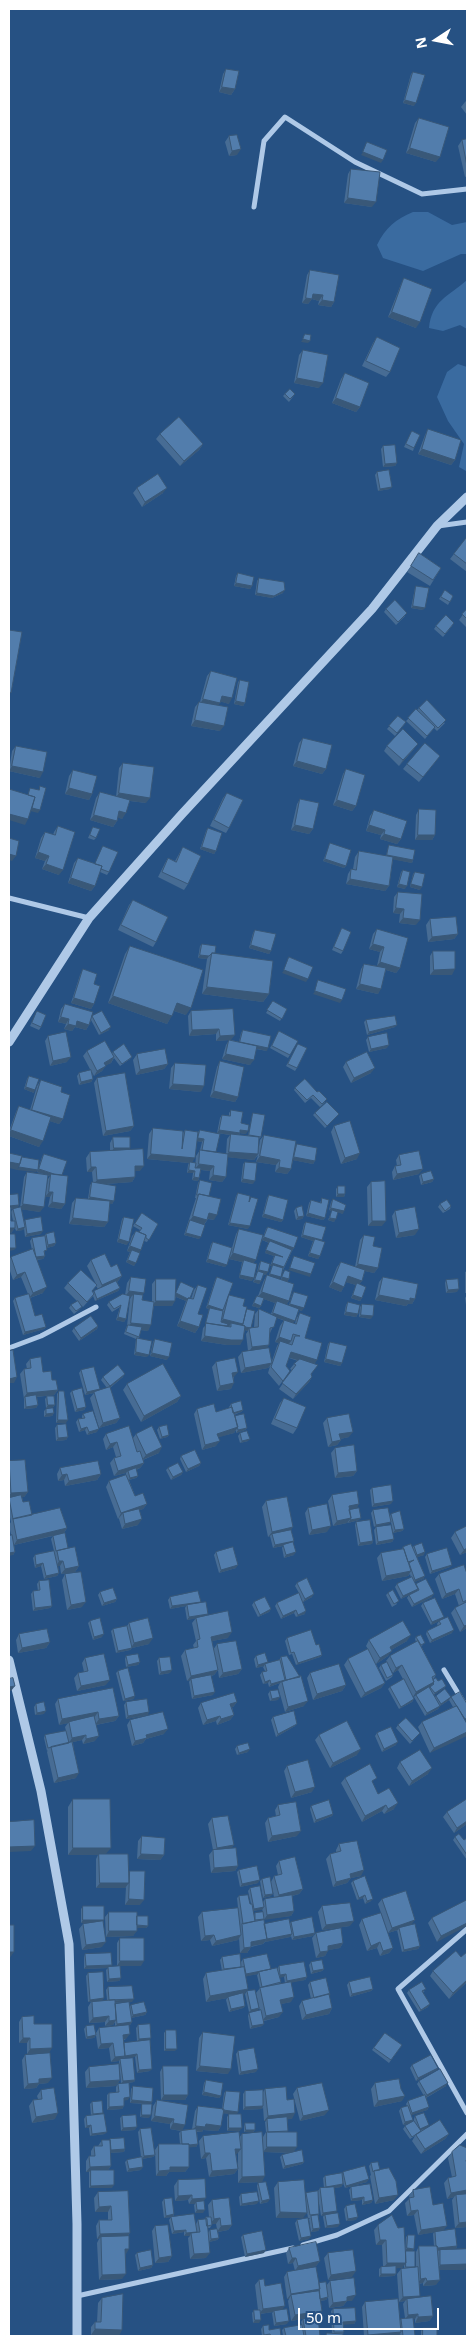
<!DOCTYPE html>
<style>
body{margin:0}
#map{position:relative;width:476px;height:2345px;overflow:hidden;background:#265183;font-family:"Noto Sans",sans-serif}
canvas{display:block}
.frame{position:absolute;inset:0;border:10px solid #fff;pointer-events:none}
.north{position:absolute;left:411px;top:15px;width:50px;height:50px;-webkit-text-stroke:4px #265183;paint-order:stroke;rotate:259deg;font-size:14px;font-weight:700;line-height:20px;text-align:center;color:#fff}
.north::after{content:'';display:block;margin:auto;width:18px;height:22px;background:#fff;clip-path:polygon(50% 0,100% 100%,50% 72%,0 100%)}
.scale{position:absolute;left:298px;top:2308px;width:141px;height:22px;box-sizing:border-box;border:2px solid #fff;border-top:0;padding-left:6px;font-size:15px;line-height:18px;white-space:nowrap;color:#fff;-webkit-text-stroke:4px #265183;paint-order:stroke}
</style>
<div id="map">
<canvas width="476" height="2345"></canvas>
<div class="frame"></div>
<div class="north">N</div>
<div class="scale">50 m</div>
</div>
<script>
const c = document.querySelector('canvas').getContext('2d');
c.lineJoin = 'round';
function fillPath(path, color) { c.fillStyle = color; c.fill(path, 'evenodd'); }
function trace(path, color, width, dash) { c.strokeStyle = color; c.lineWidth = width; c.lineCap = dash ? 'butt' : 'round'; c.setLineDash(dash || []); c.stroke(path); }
fillPath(new Path2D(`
 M413,212H428L452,225L467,222V254H461L423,271L383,258L377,245C385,228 396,219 413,212Z
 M467,280V329L460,325L443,331L429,328C432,300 448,297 467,280Z
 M458,364L467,367L466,471L459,467L464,444L448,421L437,397L447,372Z`), '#3a6ba0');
trace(new Path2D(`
 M254,207L264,141L285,117L355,162L422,194L467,189
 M438,526L467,522
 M9,898L89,918
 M9,1348L41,1336L96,1307
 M444,1670L467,1708
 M467,1929L398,1989L467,2113
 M303,2245L337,2235L389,2211L467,2134
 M77,2296L293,2248`), '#afc9e7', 5);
trace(new Path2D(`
 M9,1042L89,918L182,814L372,609L437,526L467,497
 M9,1660L41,1791L69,1944L77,2224V2336`), '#afc9e7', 9);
fillPath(new Path2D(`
 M226,69L235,89L231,95L219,92L223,74Z
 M413,72L414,106L403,103L411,74Z
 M467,100V115L461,107L465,102Z
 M419,118L436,162L406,153L415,123Z
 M229,136L237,155L229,156L225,142Z
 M467,139V176L465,177L458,146L462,140Z
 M351,169L372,207L344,203L348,174Z
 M310,270L334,302L331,307L318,305L319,301L312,299L308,304L302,303L307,275Z
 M404,278L416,328L388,317L401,284Z
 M377,337L390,372L386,377L362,366L373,343Z
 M303,350L319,388L294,383L299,355Z
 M345,373L360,407L356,412L332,403L341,379Z
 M285,394H295L289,402L283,396Z
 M428,429L455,460L451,465L418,454L425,435Z
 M412,431L414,448L413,451L404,447Z
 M160,434L203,444L199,450L180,466L156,439Z
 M383,446L397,463L395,466L383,467L381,449Z
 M377,472L390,489L378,491L375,475Z
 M137,488L163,493L142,507L133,493Z
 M467,537V572L450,559Z
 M419,553L441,568L430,586L407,572Z
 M238,573L252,586L250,589L234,586L236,576Z
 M259,578L283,593L272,598L255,595L257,581Z
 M416,586L423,610L411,608L415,588Z
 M445,590L453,596L448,605L439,599Z
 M386,609L405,616L396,625L384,612Z
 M467,609V628L459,620Z
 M436,626H452L443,637L434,629Z
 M211,671L229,704L220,701L218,705L220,731L191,726L195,707L199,702H200L207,676Z
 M240,680L245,703L243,706L234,704L238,682Z
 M419,708L445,723L437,731L434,728L425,739L406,721Z
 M398,716L406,722L395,736L387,729Z
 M303,738L326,769L322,774L293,766L299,743Z
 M16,746L40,778L9,771L12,751Z
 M387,746L414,749L399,766L384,751Z
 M436,761L419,782L403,769L407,764Z
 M123,763L146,803L130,801L122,819L118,817L117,821L113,827L90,820L96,798L100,792L116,797L119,768Z
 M346,769L356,806L352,811L333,805L343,774Z
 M73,770L92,794L89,800L65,794L69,776Z
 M227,793L229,828L226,833L210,826L223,798Z
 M300,799L313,829L309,834L291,830L297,804Z
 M419,809L435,835L432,840H415L416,815Z
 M374,810L401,839L397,844L380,839L381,835L366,831L370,816Z
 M58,826L59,875L42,869L45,861L35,858L41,838L45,832L53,835L54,832Z
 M93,827L96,838L94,840L88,838Z
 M208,828L216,851L214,854L200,849L206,831Z
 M330,843L346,866L344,868L323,861L329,846Z
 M389,845L413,860L412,863L393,859L389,886L385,891L346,884L348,874L351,869H353L355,857L359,851L386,856L388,848Z
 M103,846L109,872L107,875L100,872L95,886L91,891L68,883L74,863L78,858L95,864Z
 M183,847L188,884L184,890L158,877L165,863L168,858L175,861Z
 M403,870L405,889L397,887L401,872Z
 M415,872L420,890L410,887L413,874Z
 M398,892L416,925L399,923L400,914L393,913L394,897Z
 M133,900L156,942L153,947L118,930L129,905Z
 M467,918V942H466V921Z
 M430,919L458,934L454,939L428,942L426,925Z
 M342,928L343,951L341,954L332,950Z
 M377,929L400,968L396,973L386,970L378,994L356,989L361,969L364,964L377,966L380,952L369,949L373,934Z
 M255,930L271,951L269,954L249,948L253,933Z
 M202,944L269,994L263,1002L202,994L207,959L198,958L200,946Z
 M130,946L186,1015L174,1011L167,1024L108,1003L125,954Z
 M433,951L452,975H430V956Z
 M83,969L94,1004L91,1009L71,1003L80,975Z
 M273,1001L287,1009L280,1021L266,1013Z
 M65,1004L92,1016L109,1030L99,1035L91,1020L89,1025L86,1030L75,1027L72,1031L64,1029L66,1024L58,1022L61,1009Z
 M233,1009L231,1040L239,1042L241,1033L243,1030L267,1051L256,1049L250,1065L222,1059L226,1045L229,1040L216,1041V1034L189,1036L188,1016L191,1011Z
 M37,1011L41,1027L39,1030L30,1026Z
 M366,1020L395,1027L367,1035L364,1022Z
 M279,1031L290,1055L288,1058L270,1048Z
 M48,1036L67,1062L50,1066L45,1041Z
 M368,1037L387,1048L369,1052L366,1040Z
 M298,1044L297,1068L295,1071L286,1066Z
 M87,1051L112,1053L113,1052L130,1059L120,1066L114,1058L111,1063L106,1065L102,1071L94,1076L92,1072L93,1079L91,1082L79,1085L77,1076L79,1073L91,1071L83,1056Z
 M137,1054L168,1064L164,1069L136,1075L133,1060Z
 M220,1061L238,1097L235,1102L210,1097L217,1067Z
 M346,1062L371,1073L351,1083L343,1067Z
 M175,1063L201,1092L169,1089L171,1068Z
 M29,1076L34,1093L24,1089L27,1079Z
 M97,1078L134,1126L130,1131L103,1136L94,1083Z
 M305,1079L325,1102L320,1107L311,1098L305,1103L294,1090L295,1088Z
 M41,1080L61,1092L63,1119L59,1124L50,1121L39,1147L9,1136V1131L16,1112L19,1106L30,1110L37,1086Z
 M231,1110L241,1123L246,1134L240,1133L239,1135L248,1136L252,1116L253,1113L261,1137L259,1139L258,1153L260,1140L264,1135L295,1147L297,1144L315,1161L313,1164L293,1160L291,1169L287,1174L275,1172L276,1165L256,1162L258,1155L254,1160L228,1157L226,1177L222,1182L209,1180L210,1171L201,1170L199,1178L198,1181L192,1180L193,1173H187L188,1165L189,1163L147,1159L149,1134L153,1128L183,1133L185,1130L198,1132L200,1130L216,1152L226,1154L227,1139L230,1135L217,1133L220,1118L222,1115L229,1116V1113ZM197,1141L202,1142L200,1150L196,1156L195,1168L192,1162Z
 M315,1113L339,1114L325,1128L313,1115Z
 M334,1126L357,1159L341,1164L331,1132Z
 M113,1137L130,1148L129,1150L140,1171H135V1177L132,1182L106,1184L114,1201L112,1204L110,1203L108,1222L104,1227L69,1224L72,1203L76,1198L88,1199L90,1185L93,1182L92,1172H87L86,1158L90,1152L110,1151V1143Z
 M44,1154L62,1175L65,1204L61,1209L48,1207L50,1197H45L48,1179L50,1176H48L40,1212L21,1209L24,1222L25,1220L41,1234L25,1237L24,1228L23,1230L16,1231L15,1228L11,1233L9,1195L19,1205L17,1208L11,1209V1221H13L11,1212L13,1209L20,1208L24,1177L27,1172L43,1174L37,1172L42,1157Z
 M399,1155L419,1174L393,1180L392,1172L395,1166H397L396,1160Z
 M245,1162L253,1184L241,1182L243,1164Z
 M421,1174L434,1179L432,1182L421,1185L419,1176Z
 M200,1180L209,1196L214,1220L208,1219L204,1225L199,1239L184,1235L196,1198H195L198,1183Z
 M371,1182L382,1226H368L367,1187Z
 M338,1186L345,1194L344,1197H336V1189Z
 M238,1193L249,1200L248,1229L228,1225L236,1196Z
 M269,1195L283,1220L281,1222L262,1217L267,1198Z
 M322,1198L325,1218L323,1220L306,1216L309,1203L311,1200L320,1203Z
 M333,1199L343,1214L338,1212L334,1222L328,1220L332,1211L329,1210L331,1202Z
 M440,1204L451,1206L450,1209L443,1213L438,1207Z
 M296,1208L304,1216L302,1219L296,1220L294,1211Z
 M395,1211L415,1235L396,1238L392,1216Z
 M142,1213L158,1224L147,1242L144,1241L134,1266L126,1262L130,1252L127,1251L132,1236L136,1231L139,1232L140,1230L133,1226Z
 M124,1217L127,1245L117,1242L122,1219Z
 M306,1222L322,1241L320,1256L318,1259L308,1256L313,1241L301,1237L304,1224Z
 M268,1227L294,1248L292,1251L279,1279H281L283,1273L285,1270L289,1279L287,1282L289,1301L286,1305H289L292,1295L294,1292L302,1311L299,1310L293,1323L295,1324L296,1319L300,1313L305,1338L315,1364L311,1374L312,1377L309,1382L293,1399L279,1389L292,1370L290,1369L294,1364L298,1361L289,1358L286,1366L290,1371L279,1386L268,1373L270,1366L268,1368L241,1373L238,1357L242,1352L248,1351L246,1334L248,1331L245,1330L240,1345H227L201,1341L203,1328L205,1326L209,1309L206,1308L215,1280L217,1277L229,1296L243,1306L247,1309L251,1328L254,1327L255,1314L259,1309L271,1314L275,1303L264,1299L261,1306L259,1308L252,1306L255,1299L257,1296H258L264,1280L267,1275H269L272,1266H270L274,1256L265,1253L269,1243L262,1240L266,1229ZM277,1318L291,1323L284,1320L280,1326L275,1342L279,1343L277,1346L272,1361L267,1348L270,1333Z
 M239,1229L254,1263L252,1281L239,1278L242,1262L229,1259L225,1267L206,1262L211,1244L213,1242L232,1248L236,1234Z
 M46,1234L56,1243L54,1246L47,1248L44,1253L45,1256L43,1259L37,1260L43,1293L30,1298L35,1316L46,1327L44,1329L23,1335L13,1301L15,1298L28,1294L21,1277L13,1280L9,1268V1260L11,1257L32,1250L30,1241L32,1238L44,1236Z
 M364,1235L373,1246L378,1268L374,1273L365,1271L362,1281L359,1284L362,1298L360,1301L351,1298L356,1285L346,1282L341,1292L329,1287L337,1267L341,1262L355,1267L360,1240Z
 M467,1258V1293H465V1272L467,1271Z
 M91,1260L111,1267L122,1276L118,1281L117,1282L120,1288L118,1291L95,1301L93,1296L83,1307L79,1303L80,1309L74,1314L69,1308L71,1305L77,1301L64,1288L68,1283L96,1284L87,1266ZM96,1286L98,1289L93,1292L92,1291Z
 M261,1261L266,1275L263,1274L261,1281L259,1284L253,1282L257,1272L259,1264Z
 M131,1277L143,1295L142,1300L152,1302V1284L156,1279L176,1293L181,1282L190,1298L191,1299L194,1290L198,1285V1314L199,1327L195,1333L177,1326L186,1301L176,1297L172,1306H154L148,1331L141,1330L139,1338L147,1357L134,1355L136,1339L124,1334L126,1328L127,1326L130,1299L131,1297H130L126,1319L124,1322L116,1320L120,1307L112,1312L107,1305L109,1302L125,1295L127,1283Z
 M383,1277L415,1299L412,1304H408L406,1306L375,1300L379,1282Z
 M446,1280L457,1292L446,1293L445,1283Z
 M467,1295V1312L465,1298Z
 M348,1302L358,1314L356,1317L344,1315L346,1305Z
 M362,1304L371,1319L359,1317L360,1307Z
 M98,1326L97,1329L79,1341L72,1331L74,1328Z
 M155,1339L167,1360L150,1356L153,1342Z
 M330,1342L342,1363L340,1366L324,1362L328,1344Z
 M30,1359L43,1372L52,1380L58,1390L54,1395L37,1397L38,1405L36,1408L24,1409V1399L20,1374L24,1369H27L26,1364Z
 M216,1362L234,1377L231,1389L217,1391L212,1367Z
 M81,1370L98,1391L107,1388L101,1380L103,1377H123L110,1388L120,1418L116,1423L99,1428L90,1398L94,1393L85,1395L79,1373Z
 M127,1384L181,1396L177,1402L141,1422L123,1390Z
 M59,1391L66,1423H56L57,1394Z
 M72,1391L86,1407L84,1410L75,1412L70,1393Z
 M47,1396L55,1405L53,1407L46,1408L45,1399Z
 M284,1398L297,1428L293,1434L271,1424L280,1403Z
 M231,1404L243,1410L241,1412L234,1415V1416L247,1428L245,1430L236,1433V1430L234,1433L218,1437L216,1446L202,1450L194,1414L197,1409L216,1412L229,1408V1407Z
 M46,1409L54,1413L52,1416L44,1417V1411Z
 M83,1414L97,1432L87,1435L85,1430L79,1432L76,1422L78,1419L82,1418V1416Z
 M327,1418L349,1437L340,1439L341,1440L337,1445L328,1447L323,1423Z
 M57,1425L68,1437L66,1440L56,1441L55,1428Z
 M159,1427L169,1435L167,1437L160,1439L157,1430Z
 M240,1433L248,1441L240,1443L238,1436Z
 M106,1434L133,1438L136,1434L159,1453L143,1460L144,1463L140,1468L136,1470L138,1476L136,1478L129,1480L135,1496L147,1504L143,1509L139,1510L138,1525L122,1529L119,1519V1518L118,1519L106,1487L109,1481L126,1475V1473L114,1476L110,1463L114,1458L116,1457L113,1447L106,1450L103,1439Z
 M335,1448L357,1471L353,1476L335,1478L331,1453Z
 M181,1456L201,1463L199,1466L186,1472L180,1459Z
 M9,1461L28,1492L24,1497H22L23,1502L32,1515L67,1528L64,1533L68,1548L79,1566L75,1572L61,1574L60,1566H58L59,1573L57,1576L44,1579L41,1566L35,1568L33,1558L35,1555L54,1551L51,1539L53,1536L14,1545L15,1552L13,1555L11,1535L9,1525L11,1522L9,1513Z
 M60,1468L101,1474L97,1480L65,1486L64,1480L58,1481L57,1474Z
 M168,1468L183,1472L181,1475L171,1480L166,1470Z
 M372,1488L391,1504L372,1507L370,1490Z
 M332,1495L356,1509L359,1520L348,1523V1522L347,1523L333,1526L328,1501Z
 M266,1501L291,1530L294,1541L293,1542L294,1555L284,1558L282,1548L283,1546L273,1548L270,1536L268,1537L262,1507Z
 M308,1508L327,1532L309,1535L305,1513Z
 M373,1510L390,1516L391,1514L404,1529L402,1531L393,1533L391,1522L374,1527L371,1513Z
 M356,1522L373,1541L372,1544L358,1546L355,1525Z
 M467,1526V1552L460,1555L451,1538L455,1532Z
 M376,1527L394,1539L392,1542L376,1545L374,1530Z
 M414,1546L424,1555L417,1557L425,1576L423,1579L414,1582L416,1585V1584L432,1597L412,1607L407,1598L409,1595L401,1599L395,1587L397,1584L411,1578L410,1574L408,1576L382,1581L377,1558L381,1553L402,1549L403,1547H413Z
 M216,1552L236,1568L219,1573L214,1555Z
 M427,1554L450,1567L430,1574L425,1557Z
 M464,1565L467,1628L460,1632L451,1613L455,1608L459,1606L455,1594L442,1599L435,1579L439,1574Z
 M65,1574L82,1607L67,1610L62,1580Z
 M39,1581L52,1606L50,1608L33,1611L31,1594L33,1591H38L37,1584Z
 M297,1583L312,1597L303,1602L305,1614L296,1617L294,1613L281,1619L275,1606L277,1603L299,1593L295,1586Z
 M100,1592L117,1599L115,1602L102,1606L98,1595Z
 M388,1593L397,1604L392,1607L386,1595Z
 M170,1597L201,1602L200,1603L208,1614L207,1615L228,1638L212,1641L213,1650L217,1644L242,1669L238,1674L219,1678L218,1670L214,1675L211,1676L213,1695L192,1699L189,1682L190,1680L187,1681L181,1656L185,1650L194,1648L193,1645L196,1641L192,1623L196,1618L187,1620L185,1608L186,1606L170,1609L168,1600Z
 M254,1602L271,1609L269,1612L258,1617L252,1605Z
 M423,1603L442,1619L452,1633L430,1643L426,1634L427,1631L438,1626L437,1624L439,1621L431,1625L421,1606Z
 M90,1621L102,1637L93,1640L88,1623Z
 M129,1623L149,1644L132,1648L130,1650L116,1653L111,1631L113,1629L127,1626Z
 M19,1634L50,1642L46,1648L18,1653L16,1640Z
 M416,1637L423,1645L421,1646L436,1675L433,1680L438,1681L446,1686L444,1688L434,1695L435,1697L436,1696L451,1697L449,1700L440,1706L438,1709L425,1716L414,1697L415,1695L413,1697L414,1699L412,1702L399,1709L388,1689L390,1687L403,1679L398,1670L393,1673L386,1661L390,1656L416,1642L415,1639Z
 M287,1638L316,1645L322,1655L320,1657L296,1665L292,1654L289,1655L285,1641Z
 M369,1640L407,1641L391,1650L388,1656L376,1664L385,1683L381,1688L361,1698L344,1665L348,1659L368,1649L366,1646Z
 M126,1656L140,1662L138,1665L126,1667L125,1659Z
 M256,1656L268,1662L267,1664L279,1660L281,1657L304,1706L285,1712L278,1687L280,1683L269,1687L268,1683L263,1684L260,1675L262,1672L265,1671L263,1667L264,1666L256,1668L254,1659Z
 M85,1658L106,1685L77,1691L74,1678L78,1673L84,1672L82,1663Z
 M159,1658L170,1673L159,1675L157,1661Z
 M381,1665L393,1675L392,1677L386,1681L379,1668Z
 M118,1671L134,1699L123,1701L116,1673Z
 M310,1673L346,1685L342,1691L313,1700L307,1678Z
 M270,1691L278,1700L270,1701L268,1694Z
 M451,1697L465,1721L430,1753L418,1727L422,1722L453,1707L449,1700Z
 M58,1699L119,1716L115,1721L96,1725L95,1741L83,1744L82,1740L73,1742L76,1778L54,1783L47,1752L48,1750L47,1751L44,1738L45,1735L66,1731L65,1727L68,1723L59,1725L55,1704Z
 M126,1702L148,1715L126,1719L124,1705Z
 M237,1702L233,1707H232L234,1715L230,1720L217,1725L216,1721L203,1725L198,1708L201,1703Z
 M36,1704L44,1714L35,1715L34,1707Z
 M273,1717L295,1726L276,1737L271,1720Z
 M130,1720L164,1734L146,1739L143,1743L132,1746L127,1725Z
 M398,1725L420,1733L410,1744L396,1728Z
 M377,1733L396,1745L382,1752L375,1736Z
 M319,1735L357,1755L330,1768L315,1740Z
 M237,1746L248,1752L237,1755L235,1749Z
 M400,1762L428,1774L409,1786L397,1768Z
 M287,1766L312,1792L291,1798L284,1771Z
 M345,1778L373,1784L378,1794L394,1809L384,1814L382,1811L362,1822L341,1783Z
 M73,1799L106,1854L129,1872L130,1871L140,1905H125L126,1887L125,1888H96V1859L98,1855H68V1807Z
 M278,1805L297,1836L268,1842L265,1823L268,1818L276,1816L275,1810Z
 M311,1806L333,1814L332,1816L314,1823L310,1809Z
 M447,1812L467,1824L454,1833L443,1817Z
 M212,1818L231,1848L238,1866L235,1871L211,1873L209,1855L213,1850L208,1824Z
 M142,1836L164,1855L160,1860L137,1859L138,1841Z
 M455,1837L464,1840L467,1838V1860L453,1840Z
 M339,1844L361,1876L351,1878L347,1883L333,1887L326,1859L330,1854L336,1852V1850Z
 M279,1861L303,1889L299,1894L292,1896L294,1911L291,1916L264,1919V1924L290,1923L291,1922L315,1933L313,1936L292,1940L291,1936L290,1937L265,1942L263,1944L251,1947L247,1953H240L239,1938L238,1940L212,1946L210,1940L201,1941L198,1917L202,1912L240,1927L237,1898L239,1896L250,1904H251L248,1891L250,1888L263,1902L265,1899L274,1897L271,1882L274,1876L278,1875L276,1866ZM262,1909L263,1912L255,1913L254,1915L253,1911Z
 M239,1870L258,1883L240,1887L237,1872Z
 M262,1879L271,1896L263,1898L260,1881Z
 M353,1881L371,1901L365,1904L363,1898L357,1900L351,1883Z
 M382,1899L411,1925L420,1946L418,1949L402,1952L397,1930H398L388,1933L378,1904Z
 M467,1900L437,1942L428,1923L432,1918Z
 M83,1906L102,1922V1947L82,1950L79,1929L83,1924L94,1923H81V1909Z
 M322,1906L350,1926L322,1930L318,1912Z
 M109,1912L137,1916L148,1926L146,1928H137L133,1936L106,1937L105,1917Z
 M362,1919L393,1948L389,1953L380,1956L377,1948L367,1951L359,1925Z
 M316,1933L343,1943L340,1948L328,1950L325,1956L316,1958L312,1938Z
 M120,1938L141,1966H117V1943Z
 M467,1952V1982L449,1999L430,1976L433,1971L461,1957Z
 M85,1954L112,1965L110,1967L121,1978L119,1981L107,1982L106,1970L108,1968L84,1969V1957Z
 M222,1957L241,1962L243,1959L270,1970L277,1969L279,1966L307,1977L305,1980L291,1982V2002L281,2004L279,2017L264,2021L262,2026L250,2029L248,2016L249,2013L260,2011L256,1993L260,1988L257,1975L258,1974L246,1976L244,1995H243L245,2006L243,2008L229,2012L226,2000L227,1998L206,2002L203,1979L206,1973L222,1971L220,1960ZM279,1977H284L285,1983L279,1984L281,1982Z
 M311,1962L324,1969L322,1971L311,1974L309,1965Z
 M88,1973L102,2001L107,2000L106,1990L108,1987L132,2002L115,2003V2004L130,2006L131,2005L147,2012L145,2015L131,2018L132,2022L130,2025H129L126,2039L124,2040V2043L137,2041L136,2028L138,2025L150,2040V2071L137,2073L135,2057L123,2058V2059L135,2080L134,2082L121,2084L119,2061L111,2062L109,2048L98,2049L96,2035L94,2038L86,2039L84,2029L86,2026L96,2033L99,2028L115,2026V2022L113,2025L105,2026V2022L89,2023L88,2007L91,2002H88L86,1976Z
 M310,1982L329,1996L332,2008L329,2014L302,2020L299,2006L302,2001L311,1999L308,1985Z
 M349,1982L373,1989L371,1991L350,1997L347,1985Z
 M409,1990L425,1991L423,1992L428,2007L419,2012L407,1993Z
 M247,1991L259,2008L257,2011L249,2012L245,1994Z
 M22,2017L34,2024L49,2053L27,2054V2043H19V2022Z
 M166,2030L175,2051H164V2033Z
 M203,2032L228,2074L196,2071L199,2038Z
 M385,2033L402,2045L389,2063L372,2050Z
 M238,2051L256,2072L239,2075L236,2054Z
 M25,2055L48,2083L39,2084L36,2088L24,2089L22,2060Z
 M412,2065L438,2068L436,2070L416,2081L410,2068Z
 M163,2066L188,2095L185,2100H161L160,2072Z
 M89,2067L120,2080L116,2086L86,2088L85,2072Z
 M206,2080L221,2096L219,2098L202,2095L204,2083Z
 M419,2081L446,2086L426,2098L429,2107L427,2110L411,2115L413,2120L411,2123L403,2125L399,2111L401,2108L407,2106L406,2104L408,2101L424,2096L417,2084Z
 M375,2083L402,2101L374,2107L371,2089Z
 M118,2084L128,2100H124V2106L122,2109L107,2110V2095L109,2093L116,2092V2087Z
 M133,2086L152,2102L150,2104L149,2118L140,2117L141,2107L142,2104H145L130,2103L131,2089Z
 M297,2088L325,2115L300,2121L293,2094Z
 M265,2089L287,2100L292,2119H287L288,2131L287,2132L294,2152L304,2162L302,2164L283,2169L280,2157L282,2155L290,2153L264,2152L262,2182L238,2183V2152L236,2154L238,2169L234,2174L209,2177L206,2158L201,2159L199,2141L203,2136L239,2138L242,2134L263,2144V2137L266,2132L265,2122L266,2121H264L263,2107L262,2109L243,2110V2094L245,2091L263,2092Z
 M41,2090L55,2119L32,2123L29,2106L33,2100L38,2099L37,2096Z
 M226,2091L238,2112L236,2114L240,2131H227V2117L229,2114H232L223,2113L221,2126L218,2131L203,2130L202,2132H197L198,2144L196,2147H189V2167L185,2172H169L166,2176H156L155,2150L159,2144H180L179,2133L181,2131L170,2129V2124L151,2121L153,2106L157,2100L188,2105L182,2130L192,2129L195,2111L198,2106L222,2109L224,2093Z
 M92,2102L103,2113L102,2114L105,2134L90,2136L89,2128H85L84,2119L86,2116H91L90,2104Z
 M122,2116L135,2130L121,2131L120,2118Z
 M415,2116L427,2128L449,2134L445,2139L421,2154L412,2141L415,2136L410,2139L403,2129L405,2126L414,2121V2119Z
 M245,2123L255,2130L253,2132H244V2126Z
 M140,2129L155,2155L153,2157L142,2159L141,2170L127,2172L125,2162L127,2160L141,2157L138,2132Z
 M102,2140L125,2149L124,2152L110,2153L111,2166L108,2170L112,2188H89V2172H86V2161L89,2156H91V2151L94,2146H98Z
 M467,2148V2227L455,2228L452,2200L454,2197L447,2199L444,2183L448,2178L452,2177L448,2158L452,2152Z
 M371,2163L380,2170L394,2200L375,2204L370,2176L371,2175L369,2166Z
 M343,2172L367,2182L345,2188L343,2183L341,2187L334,2188L335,2213L338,2227L325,2228L323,2217L324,2215L321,2216L318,2197L319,2214L318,2215L320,2228L318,2231L311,2232L309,2219L310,2218H308L306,2206L303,2218H276L274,2188L278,2182L305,2195L306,2193L318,2191L320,2188H324L323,2178L325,2176L342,2174Z
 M178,2180L204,2201L203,2213H195L194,2205L195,2204H189L188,2200L175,2201L174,2186Z
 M258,2183L268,2202L260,2204L257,2186Z
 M351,2187L373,2200L371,2203L362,2205V2200L351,2201L349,2190Z
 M413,2190L433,2205L443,2230L457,2246L456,2249H450L465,2270H439L436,2285L423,2286V2283L419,2284L418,2298L433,2316L429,2321L415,2323V2319H413L415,2336H401L400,2334L399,2336H364L362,2307L365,2302L400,2320L401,2319L405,2318L403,2304L405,2301L399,2302L397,2274L401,2269L404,2268V2264L402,2268H396V2274L394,2276L379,2277V2269L381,2267L383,2266L382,2245H376L374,2230L378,2225L405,2253L406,2251H409H405L406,2237L408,2235L414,2249L412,2251L415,2268H416V2252L419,2246H434L433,2234L434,2232L418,2235L414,2215L407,2216L405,2203L410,2198L409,2196Z
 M128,2191L130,2233L128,2236L122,2279L99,2280L97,2243L99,2239H97L96,2226L99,2220H108V2212H95L94,2198L98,2192Z
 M241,2194L257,2204L240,2206L239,2197Z
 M164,2199L174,2214L173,2217L196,2224L198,2220H204L206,2217H209L208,2205L212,2200L232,2225L228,2230L218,2232L219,2238L217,2240L209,2242L208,2234L206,2258L190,2259L188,2238L190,2236H184V2232L172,2234L169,2220L171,2217L164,2218L162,2202ZM212,2224H216L217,2229L210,2230L208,2233L207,2228H210Z
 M346,2206L356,2220L346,2221L344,2209Z
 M297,2220L309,2239L299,2241L295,2223Z
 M155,2226L172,2256L168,2262L155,2263L152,2231Z
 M243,2235L264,2253L245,2257L241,2237Z
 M289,2248L320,2261L316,2266L298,2270L319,2283L326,2286L330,2281L352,2301H347L343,2306L329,2308L328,2297L326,2300L320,2301L318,2316L291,2321L288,2301L289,2299H287L284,2277L287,2272L295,2271L293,2263L288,2264L286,2253Z
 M137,2253L153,2265L151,2268L138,2271L135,2255Z
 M328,2253L352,2277L328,2280L324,2258Z
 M259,2280L265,2286L282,2309L287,2324L274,2326L272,2313L273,2312L260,2314L259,2323H253L252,2313L254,2310H258L255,2285Z
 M102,2298L119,2336L91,2335V2327L95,2322H97L98,2303Z
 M333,2309L356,2321L354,2324H344L343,2336H325L327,2333H332L331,2311Z
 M303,2319L320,2336H283L282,2330L284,2328L302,2325L301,2322Z
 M263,2326L269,2330L281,2336H262L261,2329Z
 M423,2328L437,2336H421V2331Z`), '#476c94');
fillPath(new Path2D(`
 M222,87L235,89L231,95L219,92Z
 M405,100L416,103L414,106L403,103Z
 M410,148L440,157L436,162L406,153Z
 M241,149L237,155L229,156L232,151Z
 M363,152L383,160L381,163L361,155Z
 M348,198L376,202L372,207L344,203Z
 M313,294L323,295L319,301L312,299L308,304L302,303L306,298Z
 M322,300L334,302L331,307L318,305Z
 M392,312L420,322L416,328L388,317Z
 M303,339L310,341L308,343L301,342Z
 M297,378L323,383L319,388L294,383Z
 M336,398L360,407L356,412L332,403Z
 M203,444L199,450L180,466L184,461Z
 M422,449L455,460L451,465L418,454Z
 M397,463L395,466L383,467L385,464Z
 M392,487L390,489L378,491L380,489Z
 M167,488L163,493L142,507L145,502Z
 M236,583L252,586L250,589L234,586Z
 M285,590L283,593L272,598L255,595L257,593Z
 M413,606L425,608L423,610L411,608Z
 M222,696L232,698L229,704L218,701Z
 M203,699L220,703L216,709L200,704Z
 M236,701L245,703L243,706L234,704Z
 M195,720L224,726L220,731L191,726Z
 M418,744L414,749L399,766L403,760Z
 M297,761L326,769L322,774L293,766Z
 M12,766L43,772L40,778L9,771Z
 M69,788L92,794L89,800L65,794Z
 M119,793L150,798L146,803L115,799Z
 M337,800L356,806L352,811L333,805Z
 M32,808L40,810L38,813L30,811Z
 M119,811L126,813L122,819L116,817Z
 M9,814L28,819L25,825L9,820Z
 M94,815L117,821L113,827L90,820Z
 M295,825L313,829L309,834L291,830Z
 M369,825L385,830L381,835L366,831Z
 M384,834L401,839L397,844L380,839Z
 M418,835H435L432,840H415Z
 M202,847L216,851L214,854L200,849Z
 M38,852L49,856L45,861L35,858Z
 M9,854L16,856L12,861L9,860Z
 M387,855L413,860L412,863L385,858Z
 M325,859L346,866L344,868L323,861Z
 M46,864L63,870L59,875L42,869Z
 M71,878L95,886L91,891L68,883Z
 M350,879L389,886L385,891L346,884Z
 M399,884L407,886L405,889L397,887Z
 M411,884L422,887L420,890L410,887Z
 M396,908L404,909L400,914L393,913Z
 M403,918L420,920L416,925L399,923Z
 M458,934L454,939L428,942L432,937Z
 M373,944L384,947L380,952L369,949Z
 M251,945L271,951L269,954L249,948Z
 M200,955L209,956L207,959L198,958Z
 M380,962L400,968L396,973L376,967Z
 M455,969L452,975H430L434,970Z
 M284,970L308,979L306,982L282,973Z
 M360,984L381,989L378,994L356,989Z
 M207,987L269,994L263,1002L202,994Z
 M315,991L342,1000L340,1003L313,994Z
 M113,996L172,1016L167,1024L108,1003Z
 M74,998L94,1004L91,1009L71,1003Z
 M177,1003L191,1008L186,1015L171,1010Z
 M61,1017L69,1019L66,1024L58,1022Z
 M77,1021L89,1025L86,1030L75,1027L72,1031L64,1029L68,1024Z
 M397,1025L395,1027L367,1035L369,1032Z
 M111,1027L109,1030L99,1035L101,1033Z
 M219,1029L216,1034L189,1036L192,1030Z
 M235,1035L231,1040L216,1041L220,1036Z
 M240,1043L268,1048L267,1051L238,1045Z
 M389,1045L387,1048L369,1052L371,1049Z
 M226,1054L254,1060L250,1065L222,1059Z
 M71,1057L67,1062L50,1066L53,1061Z
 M114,1057L111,1063L101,1068L104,1063Z
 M168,1064L164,1069L136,1075L140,1070Z
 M106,1066L102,1071L94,1076L97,1071Z
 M375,1068L371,1073L351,1083L354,1078Z
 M93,1079L91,1082L79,1085L81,1082Z
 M173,1084L204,1086L201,1092L169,1089Z
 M26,1087L35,1090L34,1093L24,1089Z
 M214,1091L238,1097L235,1102L210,1097Z
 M32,1110L63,1119L59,1124L29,1115Z
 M134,1126L130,1131L103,1136L106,1131Z
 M11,1130L43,1141L39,1147L9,1136V1133Z
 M219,1130L240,1133L238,1136L217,1133Z
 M240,1130L248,1131L246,1134L238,1133Z
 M198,1138L204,1139L202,1142L196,1141Z
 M114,1148H130L126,1154H110Z
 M229,1152L258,1154L254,1160L225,1157Z
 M360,1153L357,1159L341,1164L345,1158Z
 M151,1154L195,1158L191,1164L190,1162L189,1163L147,1159Z
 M260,1156L280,1160L276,1165L256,1162Z
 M294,1157L315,1161L313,1164L292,1160Z
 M9,1162L20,1164L17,1170L9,1168Z
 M199,1164L214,1166L210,1171L195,1169Z
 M135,1166H144L140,1171H131Z
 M19,1167L38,1170L36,1172L17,1170Z
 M91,1167H96L92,1172H87Z
 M279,1167L291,1169L287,1174L275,1172Z
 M39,1169L62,1177L51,1174L50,1176L37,1172Z
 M423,1169L419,1174L393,1180L397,1174Z
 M189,1170L195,1171L193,1173H187Z
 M213,1175L226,1177L222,1182L209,1180Z
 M135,1177L132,1182L93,1185L97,1180Z
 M194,1177L199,1178L198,1181L192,1180Z
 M243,1179L255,1181L253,1184L241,1182Z
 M434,1179L432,1182L421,1185L423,1182Z
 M49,1192H53L50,1197H45Z
 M338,1194H345L344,1197H336Z
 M90,1197L114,1201L112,1204L88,1200Z
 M52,1202L65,1204L61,1209L48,1207Z
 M23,1204L44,1207L40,1212L19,1209Z
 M19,1205L17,1208L9,1209V1206Z
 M331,1208L344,1211L343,1214L329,1210Z
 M209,1213L217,1215L214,1220L205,1218Z
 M308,1213L325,1218L323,1220L306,1216Z
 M264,1214L283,1220L281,1222L262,1217Z
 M193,1216L207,1220L203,1226L189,1222Z
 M304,1216L302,1219L296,1220L298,1217Z
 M73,1218L108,1222L104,1227L69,1224Z
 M330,1218L336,1219L334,1222L328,1220Z
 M372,1221H386L382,1226H368Z
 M230,1223L250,1226L248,1229L228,1225Z
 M25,1227L23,1230L16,1231L18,1229Z
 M9,1228H15L11,1233H9Z
 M419,1229L415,1235L396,1238L399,1233Z
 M43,1231L41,1234L25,1237L27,1234Z
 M186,1233L201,1237L199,1239L184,1235Z
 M303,1235L322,1240L321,1242L315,1239L313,1241L301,1237Z
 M264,1237L294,1248L292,1251L262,1240Z
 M119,1239L129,1242L127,1245L117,1242Z
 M56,1243L54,1246L47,1248L48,1245Z
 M130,1246L141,1250L138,1255L132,1250L130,1252L127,1251Z
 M9,1248H16L14,1250L9,1251Z
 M266,1250L283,1257L275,1255L274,1256L265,1253Z
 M233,1253L256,1260L252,1265L244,1260L242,1262L229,1259Z
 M310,1253L320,1256L318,1259L308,1256Z
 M45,1256L43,1259L33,1260L35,1257Z
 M208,1259L227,1265L225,1267L206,1262Z
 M128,1260L136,1263L134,1266L126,1262Z
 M272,1263L284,1267L282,1270L273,1265L272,1266H270Z
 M358,1264L378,1268L374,1273L354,1269Z
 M290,1268L311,1274L310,1277L288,1270Z
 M259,1270L268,1272L266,1275L257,1272Z
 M25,1272L21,1277L13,1280L17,1275Z
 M270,1274L281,1277L279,1280L268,1276Z
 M240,1275L254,1278L252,1281L239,1278Z
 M122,1276L118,1281L99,1291L102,1285Z
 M348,1276L362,1281L358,1286L357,1283L356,1285L345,1282Z
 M282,1277L289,1279L287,1282L281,1280Z
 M255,1280L261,1281L259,1284L253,1282Z
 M333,1282L344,1287L341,1292L329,1287Z
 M47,1287L43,1293L29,1298L33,1293Z
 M120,1288L118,1291L95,1301L97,1299Z
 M459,1289L457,1292L446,1293L448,1290Z
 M129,1291L144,1293L140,1299L134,1294L131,1297H125Z
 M262,1292L289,1301L285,1307L277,1301L275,1303L258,1297Z
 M176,1293L188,1299L186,1301L174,1296Z
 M353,1295L362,1298L360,1301L351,1298Z
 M379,1295L410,1298L415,1299L412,1304H408L406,1306L375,1300Z
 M156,1301H175L172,1306H152Z
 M254,1303L261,1306L259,1308L252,1306Z
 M290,1304L304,1308L302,1311L289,1306Z
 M208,1305L223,1310L221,1313L210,1308L209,1309L206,1308Z
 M346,1312L358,1314L356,1317L344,1315Z
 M273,1313L295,1321L293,1323L271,1316Z
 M361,1315L373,1316L371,1319L359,1317Z
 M118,1317L126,1319L124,1322L116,1320Z
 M223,1319L243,1324L239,1329L231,1323L229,1327L220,1324Z
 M180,1321L199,1327L195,1333L177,1326Z
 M131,1323L151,1325L148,1331L127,1328Z
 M98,1326L97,1329L79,1341L81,1338Z
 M243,1326L249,1328L248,1331L241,1329Z
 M46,1327L44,1329L23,1335L25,1332Z
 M205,1336L243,1340L240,1345H227L201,1341Z
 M279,1337L291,1341L287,1346L280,1341L279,1343L275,1342Z
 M269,1345L265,1351L249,1352L252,1347Z
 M136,1352L149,1355L147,1357L134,1355Z
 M291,1352L317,1360L314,1365L287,1357Z
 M152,1353L169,1357L167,1360L150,1356Z
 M326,1359L342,1363L340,1366L324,1362Z
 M272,1363L268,1368L241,1373L245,1368Z
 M238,1372L234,1377L229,1378L232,1373Z
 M125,1374L123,1377L108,1389L110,1386Z
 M17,1377L14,1383H9V1379Z
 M312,1377L309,1382L293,1399L296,1394Z
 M234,1383L231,1389L217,1391L220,1386Z
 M100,1389L98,1392L85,1395L87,1392Z
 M58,1390L54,1395L25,1398V1397L23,1399L27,1393Z
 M181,1396L177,1402L141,1422L144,1416Z
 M38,1405L36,1408L24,1409L26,1407Z
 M48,1405H55L53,1407L46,1408Z
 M86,1407L84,1410L75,1412L77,1409Z
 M243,1410L241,1412L231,1415L233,1413Z
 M54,1413L52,1416L44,1417L46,1414Z
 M120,1418L116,1423L99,1428L103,1423Z
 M58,1420H68L66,1423H56Z
 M87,1427L85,1430L79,1432L81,1429Z
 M238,1427L234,1433L213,1439L217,1434Z
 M247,1428L245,1430L236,1433L238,1430Z
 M99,1429L97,1432L87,1435L89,1432Z
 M353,1432L349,1437L336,1440L339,1434Z
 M169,1435L167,1437L160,1439L162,1437Z
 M68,1437L66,1440L56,1441L58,1438Z
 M250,1439L248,1441L240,1443L242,1441Z
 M341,1440L337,1445L328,1447L332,1442Z
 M220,1441L216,1446L202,1450L205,1445Z
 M117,1442L113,1447L106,1450L110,1444Z
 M162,1447L159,1453L142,1460L146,1455Z
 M144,1463L140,1468L128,1472V1471L126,1473L114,1476L118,1471Z
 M201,1463L199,1466L186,1472L188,1469Z
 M357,1471L353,1476L335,1478L338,1473Z
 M183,1472L181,1475L171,1480L173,1477Z
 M67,1474L64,1480L58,1481L62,1475Z
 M101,1474L97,1480L65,1486L69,1481Z
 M138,1476L136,1478L128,1480L130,1478Z
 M28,1492L24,1497L9,1498V1496L11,1493Z
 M393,1501L391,1504L372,1507L374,1504Z
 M147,1504L143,1509L123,1516V1513L119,1518L118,1519L121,1513Z
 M359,1504L356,1510L345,1512L349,1506Z
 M351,1518L347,1523L333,1526L337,1521Z
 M361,1518L359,1520L348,1523L350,1520Z
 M142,1519L138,1525L122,1529L125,1524Z
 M391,1522L389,1524L374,1527L376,1525Z
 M331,1526L327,1532L309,1535L312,1530Z
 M293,1527L290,1532L272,1534L270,1536L268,1537L272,1532Z
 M67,1528L64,1533L14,1545L17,1540Z
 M404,1529L402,1531L393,1533L395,1530Z
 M394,1539L392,1542L376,1545L378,1542Z
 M294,1541L292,1544L273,1548L275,1545Z
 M373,1541L372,1544L358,1546L360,1543Z
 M467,1548V1552L460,1555L464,1550Z
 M15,1552L13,1555L9,1556V1553Z
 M296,1552L294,1555L284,1558L286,1555Z
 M425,1552L424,1555L415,1558L417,1555Z
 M59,1561H63L60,1566L56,1567Z
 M43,1563L41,1566L35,1568L36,1565Z
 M238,1565L236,1568L219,1573L221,1570Z
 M452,1565L450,1567L430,1574L432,1571Z
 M79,1566L75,1572L61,1574L65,1569Z
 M411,1571L408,1576L382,1581L386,1576Z
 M59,1573L57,1576L44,1579L46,1576Z
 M425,1576L423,1579L413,1583L415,1580Z
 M418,1589L416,1592L401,1599L403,1596Z
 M459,1589L455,1594L442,1599L446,1594Z
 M314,1594L312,1597L303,1602L305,1599Z
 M434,1594L432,1597L412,1607L414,1604Z
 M117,1599L115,1602L102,1606L104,1603Z
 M86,1602L82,1607L67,1610L71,1605Z
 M201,1602L199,1605H187L186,1606L170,1609L172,1606Z
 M52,1606L50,1608L33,1611L35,1608Z
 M271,1609L269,1612L258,1617L260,1615Z
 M296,1610L294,1613L281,1619L283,1616Z
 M306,1611L305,1614L296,1617L298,1615Z
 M208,1614L206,1617L187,1620L189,1617Z
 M444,1617L442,1620L431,1625L432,1622Z
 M467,1625V1628L460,1632L464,1626Z
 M454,1630L452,1633L430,1643L432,1640Z
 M232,1632L228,1638L207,1642L211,1637Z
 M104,1634L102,1637L93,1640L94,1637Z
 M411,1635L407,1641L386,1653L390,1647Z
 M153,1638L149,1644L132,1648L130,1650L116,1653L118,1651L131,1648L134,1643Z
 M50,1642L46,1648L18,1653L22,1648Z
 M392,1651L388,1656L376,1664L380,1658Z
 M322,1655L320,1657L296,1665L298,1663Z
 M140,1662L138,1665L126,1667L128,1665Z
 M268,1662L266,1665L265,1664L264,1666L256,1668L258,1665Z
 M402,1665L398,1670L393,1673L396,1668Z
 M242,1669L238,1674L219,1678L223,1673Z
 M172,1670L170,1673L159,1675L161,1672Z
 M218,1670L214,1675L187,1681L191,1676Z
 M110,1680L106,1685L77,1691L81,1686Z
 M270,1680L268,1683L263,1684L265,1682Z
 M285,1680L283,1682H282L280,1683L269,1687L271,1684Z
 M434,1682L431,1687L413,1697L416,1692Z
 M385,1683L381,1688L361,1698L365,1693Z
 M346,1685L342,1691L313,1700L317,1694Z
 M15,1686L11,1691H9V1687Z
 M446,1686L444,1688L433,1696L435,1693Z
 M215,1692L213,1695L192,1699L194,1696Z
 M135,1696L134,1699L123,1701L125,1699Z
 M280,1697L278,1700L270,1701L272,1699Z
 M451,1697L449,1700L440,1706L438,1709L425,1716L427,1713L439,1706L441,1704Z
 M414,1699L412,1702L399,1709L401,1707Z
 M308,1701L304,1706L285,1712L288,1707Z
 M237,1702L233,1707L227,1709L230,1704Z
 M46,1711L44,1714L35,1715L37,1713Z
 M98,1712L94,1718L59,1725L62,1719Z
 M149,1712L148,1715L126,1719L128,1716Z
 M234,1715L230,1720L217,1725L221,1719Z
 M119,1716L115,1721L95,1725L99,1719Z
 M220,1716L216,1721L203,1725L207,1720Z
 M297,1724L295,1726L276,1737L278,1734Z
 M168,1729L164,1734L146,1739L143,1743L132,1746L135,1741L146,1735Z
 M467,1732V1736L430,1753L434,1748Z
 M86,1735L82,1740L69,1743L72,1738Z
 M99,1736L95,1741L83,1744L86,1739Z
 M398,1742L396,1745L382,1752L384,1749Z
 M250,1749L248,1752L237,1755L239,1753Z
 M361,1749L357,1755L330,1768L333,1763Z
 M432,1768L428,1774L409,1786L412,1781Z
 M79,1773L76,1778L54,1783L58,1778Z
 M315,1787L312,1792L291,1798L295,1792Z
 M398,1803L394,1809L384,1814L388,1809Z
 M386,1805L382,1811L362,1822L365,1816Z
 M333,1814L332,1816L314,1823L316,1820Z
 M467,1821V1824L454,1833L457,1828Z
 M301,1831L297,1836L268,1842L272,1836Z
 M234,1845L230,1850L213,1853L217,1848Z
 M35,1846L31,1851L9,1852V1847Z
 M73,1848H111L105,1855L99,1854L98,1855H68Z
 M141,1854L164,1855L160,1860L137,1859Z
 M238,1866L235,1871L211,1873L214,1868Z
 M364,1870L361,1876L347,1879L350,1874Z
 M351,1878L347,1883L333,1887L336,1882Z
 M260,1880L258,1883L240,1887L242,1884Z
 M100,1883H129L125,1888H96Z
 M303,1889L299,1894L275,1900L279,1895Z
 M273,1894L271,1896L263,1898L265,1895Z
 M365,1895L363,1898L357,1900L359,1898Z
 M129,1899L144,1900L140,1905H125Z
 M373,1899L371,1901L365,1904L367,1901Z
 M264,1907L262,1910L252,1911L254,1909Z
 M294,1911L291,1916L264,1920L267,1915Z
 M83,1920H104L102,1923H81Z
 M415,1920L411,1925L399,1928L398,1930L388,1933L392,1928Z
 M354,1921L350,1926L322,1930L326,1925Z
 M467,1923V1926L437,1942L441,1936Z
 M137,1925L148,1926L146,1928H135Z
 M109,1931H137L133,1936L106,1937Z
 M315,1933L313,1936L292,1940L294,1937Z
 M292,1934L290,1937L265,1942L267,1939Z
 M214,1935L210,1940L201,1941L205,1936Z
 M241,1935L238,1940L212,1946L216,1941Z
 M267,1939L263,1944L247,1947L251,1942Z
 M106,1942L102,1947L82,1950L86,1945Z
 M380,1942L377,1948L367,1951L371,1946Z
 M343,1943L340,1948L324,1951L328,1946Z
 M420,1946L418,1949L402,1952L404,1950Z
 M251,1947L247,1953H240L244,1948Z
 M393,1948L389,1953L380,1956L383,1951Z
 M328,1951L325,1956L316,1958L320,1952Z
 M9,1952H14L9,1959Z
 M120,1961H144L141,1966H117Z
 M112,1965L110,1968L84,1969L86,1966Z
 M271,1969L269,1971L259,1972L258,1974L244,1977L246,1974Z
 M324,1969L322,1971L311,1974L313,1971Z
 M286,1974L284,1977L279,1978L280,1975Z
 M307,1977L305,1980L285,1984L287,1981Z
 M121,1978L119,1981L107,1982L109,1979Z
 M467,1980V1982L449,1999L453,1993Z
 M248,1989L244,1995L206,2002L210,1996Z
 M373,1989L371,1991L350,1997L352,1994Z
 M294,1997L291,2002L277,2005L280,2000Z
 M104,1998L102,2001L88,2002L90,2000Z
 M134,1999L132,2002L107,2003L109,2001Z
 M430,2004L428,2007L419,2012L421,2010Z
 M245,2006L243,2008L229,2012L231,2009Z
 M259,2008L257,2011L249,2012L251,2010Z
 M332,2008L329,2014L302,2020L306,2015Z
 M147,2012L145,2015L131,2018L133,2015Z
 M283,2012L279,2017L262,2021L266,2016Z
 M109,2016L105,2022L89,2023L93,2018Z
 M116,2020L113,2025L105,2026L109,2021Z
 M132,2022L130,2025L115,2027L117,2024Z
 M264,2024L262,2026L250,2029L252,2026Z
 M130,2034L126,2039L119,2040L123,2035Z
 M96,2035L94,2038L86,2039L87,2037Z
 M23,2038H30L27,2043H19Z
 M151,2038L150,2040L137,2042L139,2039Z
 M113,2043L109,2048L98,2049L101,2044Z
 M52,2048L49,2053L27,2054L30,2049Z
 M166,2049H177L175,2051H164Z
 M137,2054L135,2057L124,2058L125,2056Z
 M125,2056L121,2061L120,2059L119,2061L111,2062L115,2057Z
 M200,2066L231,2069L228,2074L196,2071Z
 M438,2068L436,2070L416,2081L418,2078Z
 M152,2069L150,2071L137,2073L139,2070Z
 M258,2069L256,2072L239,2075L241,2072Z
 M52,2078L48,2083L39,2084L36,2088L24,2089L28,2084L39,2079Z
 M120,2080L116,2086L86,2088L90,2082Z
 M135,2080L134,2082L121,2084L123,2081Z
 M448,2083L446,2086L425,2098L427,2095Z
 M204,2092L221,2096L219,2098L202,2095Z
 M164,2095H188L185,2100H161Z
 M405,2096L402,2101L374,2107L378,2101Z
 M130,2097L128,2100L122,2101L124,2098Z
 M132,2100L152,2102L150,2104L130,2103Z
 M124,2106L122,2109L107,2110L109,2107Z
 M263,2106L262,2109L243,2110L245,2107Z
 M429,2107L427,2110L410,2116L412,2113Z
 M223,2110L238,2112L236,2115L221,2113Z
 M329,2110L325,2115L300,2121L303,2116Z
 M58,2113L55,2119L32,2123L36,2117Z
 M295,2113L292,2119L267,2121V2119L266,2121H264L268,2116Z
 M142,2115H151L149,2118L140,2117Z
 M155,2116L174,2119L170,2124L151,2121Z
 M413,2120L411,2123L403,2125L405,2122Z
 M173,2123L185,2125L182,2131L170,2129Z
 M206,2124L221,2126L218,2131L203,2130L202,2132L192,2131L196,2126Z
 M91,2125L89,2128H85L87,2126Z
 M429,2125L427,2128L418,2131L420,2129Z
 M137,2127L135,2130L121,2131L123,2128Z
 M229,2128H242L240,2131H227Z
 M246,2130H255L253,2132H244Z
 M107,2132L105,2134L90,2136L92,2134Z
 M449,2134L445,2139L421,2154L425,2149Z
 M198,2144L196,2147L180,2148L182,2146Z
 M267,2147H297L293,2153L263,2152Z
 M125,2149L124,2152L109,2153L111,2150Z
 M235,2149H241L237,2154L232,2155Z
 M205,2153H210L206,2158L201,2159Z
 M155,2155L153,2157L142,2159L144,2156Z
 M304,2162L302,2164L283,2169L285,2166Z
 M111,2166L107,2171L91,2170L89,2172H86L90,2167Z
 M143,2167L141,2170L127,2172L129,2169Z
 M170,2167H189L185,2172H169L166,2176H156L159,2171Z
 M238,2169L234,2174L209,2177L212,2171Z
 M265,2176L262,2182L238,2183L242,2177Z
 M369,2179L367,2182L345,2188L346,2186Z
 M343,2184L341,2187L324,2190L326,2187Z
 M114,2185L112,2188H89L91,2186Z
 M467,2190V2195H456L454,2197L447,2199L451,2193Z
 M192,2195L188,2200L175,2201L178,2196Z
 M398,2195L394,2200L375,2204L379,2198Z
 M364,2197L362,2200L351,2201L352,2199Z
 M206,2198L202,2203L196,2202L195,2204H189L192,2199Z
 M270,2199L268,2202L260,2204L262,2201Z
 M373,2200L371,2203L362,2205L364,2202Z
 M259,2201L257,2204L240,2206L242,2204Z
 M111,2206L108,2212H95L99,2207Z
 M197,2210H205L203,2213H195Z
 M418,2210L414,2215L407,2216L411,2211Z
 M337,2211L335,2214L321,2216L323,2213Z
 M280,2212L307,2213L303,2218H276Z
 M174,2214L172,2217L164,2218L166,2216Z
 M358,2217L356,2220L346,2221L348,2219Z
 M220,2218L216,2224H210L214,2219Z
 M467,2222V2227L455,2228L459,2223Z
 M340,2224L338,2227L325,2228L327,2226Z
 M232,2225L228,2230L217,2232L221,2226Z
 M447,2226L443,2231L418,2235L421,2230Z
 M320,2228L318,2231L311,2232L313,2229Z
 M186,2230L184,2232L172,2234L174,2231Z
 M130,2233L126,2238L101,2237L99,2239H97L100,2234Z
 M186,2233H191L190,2236H184Z
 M311,2236L309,2239L299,2241L301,2238Z
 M219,2238L217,2240L209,2242L211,2239Z
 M380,2240H386L382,2245H376Z
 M457,2246L456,2249L435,2251L437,2248Z
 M407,2248L414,2249L412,2251H405Z
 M125,2249H129L126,2254L121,2255Z
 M266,2250L264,2253L245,2257L247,2254Z
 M210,2253L206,2258L190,2259L194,2254Z
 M172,2256L168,2262L155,2263L159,2258Z
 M292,2258H296L293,2263L288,2264Z
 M320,2261L316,2266L295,2271L298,2266Z
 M387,2263H406L402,2268L383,2269Z
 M467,2264V2266L465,2270H437L440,2265Z
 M153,2265L151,2268L138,2271L140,2268Z
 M356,2271L352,2277L328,2280L331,2275Z
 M126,2274L122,2279L99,2280L102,2275Z
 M381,2274H396L394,2276L379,2277Z
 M426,2278L423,2283L417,2284L421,2279Z
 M440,2280L436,2285L423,2286L427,2281Z
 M320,2289L316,2294L291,2295L289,2299H287L291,2294Z
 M356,2295L352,2301H347L343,2306L329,2308L333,2303L347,2297Z
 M420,2296L416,2301L407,2299L405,2301L399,2302L403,2297Z
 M328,2297L326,2300L319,2301L320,2299Z
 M285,2306L281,2311H274L273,2312L259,2314L263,2309Z
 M322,2311L318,2316L291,2321L295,2315Z
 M418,2314L415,2319L405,2320L408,2315Z
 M433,2316L429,2321L415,2323L418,2317Z
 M255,2320H261L259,2323H253Z
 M289,2321L287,2324L274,2326L276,2323Z
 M356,2321L354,2324L342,2325L343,2322Z
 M95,2329L122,2330L119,2336L91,2335Z
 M401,2332L399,2336H367L368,2335Z`), '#395878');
const building = new Path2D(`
 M226,69L239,71L235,89L222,87Z
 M413,72L425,75L416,103L405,100Z
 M419,118L449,127L440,157L410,148Z
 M237,135L241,149L232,151L229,136Z
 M467,139V166L462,140Z
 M367,142L387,150L383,160L363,152Z
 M351,169L380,172L376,202L348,198Z
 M310,270L339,275L334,302L322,300L323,295L313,294L312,299L306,298Z
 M404,278L432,289L420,322L392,312Z
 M305,334L311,335L310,341L303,339Z
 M377,337L400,348L390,372L366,361Z
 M303,350L328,355L323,383L297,378Z
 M345,373L369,383L360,407L336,398Z
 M290,389L295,394L290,399L285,394Z
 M179,417L203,444L184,461L160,434Z
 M428,429L461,440L455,460L422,449Z
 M412,431L420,435L414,448L406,444Z
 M395,445L397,463L385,464L383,446Z
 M389,470L392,487L380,489L377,472Z
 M158,474L167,488L145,502L137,488Z
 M467,537V564L454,554Z
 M419,553L441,568L433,580L411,566Z
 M238,573L254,577L252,586L236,583Z
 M259,578L284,582L285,590L274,596L257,593Z
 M416,586L429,588L425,608L413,606Z
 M445,590L453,596L450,602L441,597Z
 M395,600L407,613L398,622L386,609Z
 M467,609V619L462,614Z
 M446,615L454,623L445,634L436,626Z
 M9,630L22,632L11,693L9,692Z
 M211,671L237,678L232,698L222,696L220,703L203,699Z
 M240,680L249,682L245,703L236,701Z
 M427,700L446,720L438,728L419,708Z
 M199,702L228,707L224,726L195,720Z
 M416,709L435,727L427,736L408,718Z
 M398,716L406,722L397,733L389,726Z
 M403,729L418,744L403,760L387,746Z
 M303,738L332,745L326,769L297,761Z
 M425,743L440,756L423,777L407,764Z
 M16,746L47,752L43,772L12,766Z
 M123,763L154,767L150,798L119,793Z
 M346,769L365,775L356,806L337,800Z
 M73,770L97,776L92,794L69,788Z
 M40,786L46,788L40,810L32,808L35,797L28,795L30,788L39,790Z
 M9,789L35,797L28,819L9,814Z
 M100,792L130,800L126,813L119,811L117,821L94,815Z
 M227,793L243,800L229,828L214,820Z
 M300,799L319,803L313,829L295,825Z
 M419,809L436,810L435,835H418Z
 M374,810L407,821L401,839L384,834L385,830L369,825Z
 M58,826L75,832L63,870L46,864L49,856L38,852L45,832L55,835Z
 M93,827L100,829L96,838L90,835Z
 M208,828L222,833L216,851L202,847Z
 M9,838L19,841L16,856L9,854Z
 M330,843L351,850L346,866L325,859Z
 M389,845L415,850L413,860L387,855Z
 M103,846L118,852L109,872L101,869L102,866L95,864Z
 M183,847L201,856L188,884L162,872L168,858L176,862Z
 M359,851L393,857L389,886L350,879L351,869L356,870Z
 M78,858L102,866L95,886L71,878Z
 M403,870L410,872L407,886L399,884Z
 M415,872L425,874L422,887L411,884Z
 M398,892L422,894L420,920L403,918L404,909L396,908Z
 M133,900L168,917L156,942L121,925Z
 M456,917L458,934L432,937L430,919Z
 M342,928L351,932L343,951L334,947Z
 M377,929L408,938L400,968L380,962L384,947L373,944Z
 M255,930L276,934L271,951L251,945Z
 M202,944L216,946L215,953H212L209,956L200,955Z
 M130,946L203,970L191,1008L177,1003L172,1016L113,996Z
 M433,951H455V969L434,970Z
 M212,953L273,961L269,994L207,987Z
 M289,957L313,967L308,979L284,970Z
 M364,964L386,968L381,989L360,984Z
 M83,969L97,974L94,984L100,986L94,1004L74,998Z
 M318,980L346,989L342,1000L315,991Z
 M273,1001L287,1009L282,1019L267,1010Z
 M65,1004L93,1012L89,1025L77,1021L76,1026L68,1024L69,1019L61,1017Z
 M233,1009L235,1035L220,1036L219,1029L192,1030L191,1011Z
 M37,1011L46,1015L41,1027L32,1023Z
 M102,1011L111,1027L101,1033L92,1016Z
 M395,1016L397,1025L369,1032L366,1020Z
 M243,1030L271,1036L268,1048L240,1042Z
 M279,1031L298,1041L290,1055L272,1046Z
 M66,1032L71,1057L53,1061L48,1036Z
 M387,1033L389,1045L371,1049L368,1037Z
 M229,1040L257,1046L254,1060L226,1054Z
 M105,1041L114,1057L104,1063L106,1066L97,1071L87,1051Z
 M124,1044L132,1057L122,1064L113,1052Z
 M298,1044L307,1048L297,1068L288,1064Z
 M165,1049L168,1064L140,1070L137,1054Z
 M367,1052L375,1068L354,1078L346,1062Z
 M220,1061L244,1067L238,1097L214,1091Z
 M175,1063L206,1065L204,1086L173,1084Z
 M91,1070L93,1079L81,1082L79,1073Z
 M125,1073L134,1126L106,1131L97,1078Z
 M29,1076L39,1079L35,1090L26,1087Z
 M305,1079L317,1092L319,1091L327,1099L322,1104L313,1095L307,1100L295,1088Z
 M41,1080L62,1087L61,1092L70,1095L63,1119L32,1110Z
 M327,1102L339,1114L327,1126L315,1113Z
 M19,1106L51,1117L43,1141L11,1130Z
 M231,1110L243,1112L241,1123L249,1125L248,1131L240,1130V1133L219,1130L222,1115L230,1116Z
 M253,1113L265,1115L261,1137L249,1135Z
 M350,1121L360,1153L345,1158L334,1126Z
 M153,1128L183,1131L182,1149L185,1130L198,1132L195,1158L151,1154Z
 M200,1130L220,1134L216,1152L202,1150L204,1139L198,1138Z
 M231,1134L259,1137L258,1154L229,1152Z
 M264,1135L296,1141L291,1169L279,1167L280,1160L260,1156Z
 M113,1137H130V1148H114Z
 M297,1144L317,1148L315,1161L294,1157Z
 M143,1149L144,1166H135V1177L97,1180L96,1167H91L90,1152Z
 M200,1150L228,1154L226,1177L213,1175L214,1166L199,1164Z
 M419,1151L423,1169L397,1174L395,1166L401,1165L399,1155Z
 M9,1153L22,1156L20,1164L9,1162Z
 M44,1154L67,1161L62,1175L54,1174L39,1169Z
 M22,1157L39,1160L38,1170L19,1167Z
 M190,1162L196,1163L195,1168H201L199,1178L194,1177L195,1171L189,1170Z
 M245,1162L257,1163L255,1181L243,1179Z
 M431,1171L434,1179L423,1182L421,1174Z
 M27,1172L48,1175L44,1207L23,1204Z
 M51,1174L68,1176L65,1204L52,1202L53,1192H49Z
 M200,1180L212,1183L209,1196L199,1194L198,1195H197Z
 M385,1181L386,1221H372L371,1182Z
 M92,1182L116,1186L114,1201L90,1197Z
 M338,1186H345V1194H338Z
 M238,1193L250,1196L249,1202L251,1197L258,1199L250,1226L230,1223Z
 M18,1194L19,1205L9,1206V1195Z
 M199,1194L221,1199L217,1215L209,1213L207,1220L193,1216Z
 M269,1195L288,1200L283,1220L264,1214Z
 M76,1198L110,1201L108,1222L73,1218Z
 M322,1198L329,1200L325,1218L308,1213L311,1200L321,1203Z
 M333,1199L346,1205L344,1211L331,1208Z
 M447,1200L451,1206L445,1211L440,1204Z
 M302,1206L304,1216L298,1217L296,1208Z
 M9,1207H11V1221H15V1228H9Z
 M21,1207L25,1227L18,1229L13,1209Z
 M415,1207L419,1229L399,1233L395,1211Z
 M332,1210L338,1212L336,1219L330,1218Z
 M142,1213L158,1224L149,1240L146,1238V1235L139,1232L142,1228L135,1224Z
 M41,1217L43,1231L27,1234L25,1220Z
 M124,1217L134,1219L129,1242L119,1239Z
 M190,1220L205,1225L201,1237L186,1233Z
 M306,1222L326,1227L322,1240L303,1235Z
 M268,1227L298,1237L294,1248L264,1237Z
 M239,1229L263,1235L256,1260L233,1253Z
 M136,1231L146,1235L141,1250L130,1246Z
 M54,1232L56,1243L48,1245L46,1234Z
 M9,1234H15L16,1248H9Z
 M364,1235L375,1237L373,1246L382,1248L378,1268L358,1264Z
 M45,1236L47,1250L44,1251L45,1256L36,1257L32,1238Z
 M315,1239L325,1242L320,1256L310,1253Z
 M270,1241L292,1250L284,1267L272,1263L275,1255L283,1257L266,1250Z
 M213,1242L232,1248L227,1265L208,1259Z
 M33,1249L47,1287L33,1293L25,1272L17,1275L11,1257Z
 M132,1250L140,1253L136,1263L128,1260Z
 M105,1254L111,1267L117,1264L122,1276L102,1285L91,1260Z
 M294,1256L315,1263L311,1274L290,1268Z
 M244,1260L257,1264L254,1278L240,1275Z
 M261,1261L270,1264L268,1272L259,1270Z
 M341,1262L365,1270L362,1281L348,1276L344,1287L333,1282Z
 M273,1265L283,1268L281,1277L270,1274Z
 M81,1270L97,1285L92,1291L94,1294L87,1302L68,1283Z
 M285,1270L290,1272L289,1279L282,1277Z
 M258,1271L264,1273L261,1281L255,1280Z
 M267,1275L294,1284L289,1301L262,1292Z
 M131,1277L146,1279L144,1293L129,1291Z
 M217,1277L233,1283L223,1310L208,1305Z
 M383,1277L418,1284L415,1299L410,1298V1301L379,1295Z
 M156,1279H176L175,1301H156Z
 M458,1279L459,1289L448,1290L446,1280Z
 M116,1281L120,1288L97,1299L94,1291Z
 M181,1282L194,1288L190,1298H188V1299L176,1293Z
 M357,1283L366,1287L362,1298L353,1295Z
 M198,1285L207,1288L198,1314L203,1315L199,1327L180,1321L188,1298L193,1299Z
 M294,1292L308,1296L304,1308L290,1304Z
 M29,1294L35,1316L42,1314L46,1327L25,1332L15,1298Z
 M123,1294L130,1296L126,1319L118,1317L121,1305L114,1309L109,1302Z
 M134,1294L143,1295L142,1300L154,1302L151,1325L131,1323Z
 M229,1295L245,1299L243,1306L247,1307L243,1324L223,1319Z
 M257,1296L264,1298L261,1306L254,1303Z
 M78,1301L82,1307L76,1311L71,1305Z
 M277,1301L299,1309L295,1321L273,1313Z
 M348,1302L360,1305L358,1314L346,1312Z
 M362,1304L374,1305L373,1316L361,1315Z
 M210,1308L223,1311L221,1322L228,1324L227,1326L206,1323Z
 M247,1309L255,1311L251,1328L245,1327V1326L243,1325Z
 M259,1309L277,1317L274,1327L270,1328L269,1345L252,1347L249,1328L258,1327Z
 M300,1313L311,1317L305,1338L322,1343L317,1360L291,1352L286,1366L290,1371L283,1381L271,1367L280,1341L292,1345L295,1336H300L293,1334L291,1341L279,1337L284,1320L296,1324Z
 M91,1316L98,1326L81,1338L74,1328Z
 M206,1323L231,1327V1323L245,1326L243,1340H231L205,1336Z
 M128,1325L142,1327L139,1337L126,1332Z
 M137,1338L152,1341L149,1355L136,1352Z
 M155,1339L172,1343L169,1357L152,1353Z
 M330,1342L347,1346L342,1363L326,1359Z
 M269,1348L272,1363L245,1368L242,1352Z
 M13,1350L17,1377L9,1379V1351Z
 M41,1357L43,1372L51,1371L52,1380H56L58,1390L27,1393L24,1369L31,1368L30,1359Z
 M235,1358L238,1372L232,1373L234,1383L220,1386L216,1362Z
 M300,1359L318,1365L311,1374L312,1377L296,1394L282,1383L296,1365L294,1364Z
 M163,1364L181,1396L144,1416L127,1384Z
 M118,1365L125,1374L110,1386L103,1377Z
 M94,1367L100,1389L87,1392L81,1370Z
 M110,1387L120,1418L103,1423L94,1392Z
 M82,1388L86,1407L77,1409L72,1391Z
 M59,1391H64L68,1420H58Z
 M36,1395L38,1405L26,1407L25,1397Z
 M47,1396H54L55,1405H48Z
 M284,1398L306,1407L297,1428L275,1419Z
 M241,1401L243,1410L233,1413L231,1404Z
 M214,1404L216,1412L232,1407L238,1427L217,1434L220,1441L205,1445L197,1409Z
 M53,1408L54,1413L46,1414V1409Z
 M93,1411L99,1429L89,1432L87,1427L81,1429L78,1419L85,1418L83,1414Z
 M244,1414L247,1428L238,1430L235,1416Z
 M349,1414L353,1432L339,1434L341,1440L332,1442L327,1418Z
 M66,1424L68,1437L58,1438L57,1425Z
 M167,1425L169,1435L162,1437L159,1427Z
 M129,1426L137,1452L140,1451L144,1463L118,1471L114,1458L121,1456L117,1442L110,1444L106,1434Z
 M152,1426L162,1447L146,1455L136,1434Z
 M247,1431L250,1439L242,1441L240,1433Z
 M354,1445L357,1471L338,1473L335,1448Z
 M195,1450L201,1463L188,1469L181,1456Z
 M25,1460L28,1492L11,1493L9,1461Z
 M98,1461L101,1474L69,1481L67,1474L62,1475L60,1468Z
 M178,1463L183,1472L173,1477L168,1468Z
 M136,1468L138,1476L130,1478L128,1471Z
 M126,1475L135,1496L143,1493L147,1504L121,1513L109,1481Z
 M391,1485L393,1501L374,1504L372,1488Z
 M357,1491L359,1504L349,1506L351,1518L337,1521L332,1495Z
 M21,1495L23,1502L29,1501L32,1515L13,1519L9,1498Z
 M287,1497L293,1527L272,1532L266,1501Z
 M327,1504L331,1526L312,1530L308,1508Z
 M60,1508L67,1528L17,1540L13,1519Z
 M359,1508L361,1518L350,1520L351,1518L349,1510Z
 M388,1508L391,1522L376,1525L373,1510Z
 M139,1509L142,1519L125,1524L123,1513Z
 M400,1511L404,1529L395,1530L391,1514Z
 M370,1520L373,1541L360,1543L356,1522Z
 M391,1525L394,1539L378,1542L376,1527Z
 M467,1526V1548L464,1550L455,1532Z
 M291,1530L294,1541L275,1545L272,1534Z
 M65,1533L68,1548L56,1551L53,1536Z
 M12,1535L15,1552L9,1553V1536Z
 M293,1542L296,1552L286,1555L283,1545Z
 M422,1543L425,1552L417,1555L414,1546Z
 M411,1544L425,1576L415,1580L409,1563L414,1560L408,1562L403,1547Z
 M75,1547L79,1566L65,1569L63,1561H59L57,1551Z
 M233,1547L238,1565L221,1570L216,1552Z
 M447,1548L452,1565L432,1571L427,1554Z
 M404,1549L411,1571L386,1576L381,1553Z
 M54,1551L59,1573L46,1576L43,1563L36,1565L35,1555Z
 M464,1565L467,1574V1600L463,1602L459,1589L446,1594L439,1574Z
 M81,1572L86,1602L71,1605L65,1574Z
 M412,1577L418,1589L403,1596L397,1584Z
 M307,1578L314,1594L305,1599L297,1583Z
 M426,1579L434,1594L414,1604L409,1595L419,1590L416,1584Z
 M49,1580L52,1606L35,1608L33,1591L40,1590L39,1581Z
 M113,1588L117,1599L104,1603L100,1592Z
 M393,1590L399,1601L394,1604L388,1593Z
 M198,1591L201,1602L172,1606L170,1597Z
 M299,1593L306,1611L298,1615L296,1610L283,1616L277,1603Z
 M265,1597L271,1609L260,1615L254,1602Z
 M435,1598L444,1617L432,1622L423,1603Z
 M206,1602L208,1614L189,1617L187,1605Z
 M467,1602V1625L464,1626L455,1608Z
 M228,1611L232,1632L211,1637L218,1670L191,1676L185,1650L198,1647L197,1640L200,1639L196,1618Z
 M448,1617L454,1630L432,1640L427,1631L441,1624L439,1621Z
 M100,1618L104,1634L94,1637L90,1621Z
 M148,1618L153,1638L134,1643L129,1623Z
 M403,1621L411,1635L390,1647L392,1651L380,1658L369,1640Z
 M127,1626L132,1648L118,1651L113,1629Z
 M47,1629L50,1642L22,1648L19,1634Z
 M311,1630L316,1645L319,1644L322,1655L298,1663L294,1652L291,1653L287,1638Z
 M421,1635L425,1643L421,1645L416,1637Z
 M236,1641L242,1669L223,1673L217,1644Z
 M418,1641L436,1675L432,1677L434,1682L416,1692L402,1665L396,1668L390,1656Z
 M368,1649L385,1683L365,1693L348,1659Z
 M265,1653L268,1662L258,1665L256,1656Z
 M104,1654L110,1680L81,1686L78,1673L88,1671L85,1658Z
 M138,1654L140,1662L128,1665L126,1656Z
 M287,1656L300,1677L286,1680L281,1657Z
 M170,1657L172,1670L161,1672L159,1658Z
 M280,1660L285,1680L271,1684L270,1680L265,1682L262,1672L267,1671L265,1664Z
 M387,1662L393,1675L387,1678L381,1665Z
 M339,1664L346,1685L317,1694L310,1673Z
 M128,1668L135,1696L125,1699L118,1671Z
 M211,1675L215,1692L194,1696L191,1679Z
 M301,1676L308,1701L288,1707L282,1682Z
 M13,1678L15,1686L9,1687V1679Z
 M436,1678L438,1681L442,1679L446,1686L435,1693L430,1687L434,1684L433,1683L434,1682L433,1680Z
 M404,1679L414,1699L401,1707L390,1687Z
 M429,1687L440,1706L427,1713L416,1695Z
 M113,1688L119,1716L99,1719L98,1712L62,1719L58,1699Z
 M445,1689L451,1697L441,1704L436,1696Z
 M278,1690L280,1697L272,1699L270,1691Z
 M460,1692L467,1704V1718L465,1719L451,1697Z
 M234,1693L237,1702L230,1704L234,1715L221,1719L220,1716L207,1720L201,1703Z
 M147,1699L149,1712L128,1716L126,1702Z
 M44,1702L46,1711L37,1713L36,1704Z
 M457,1706L467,1724V1732L434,1748L422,1722Z
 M294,1711L297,1724L278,1734L273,1717Z
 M163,1712L168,1729L146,1735L147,1738L135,1741L130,1720Z
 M94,1716L99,1736L86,1739V1735L72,1738L69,1722Z
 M406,1718L420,1733L412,1741L398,1725Z
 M347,1721L361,1749L333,1763L319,1735Z
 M391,1727L398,1742L384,1749L377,1733Z
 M66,1731L69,1743L48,1748L45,1735Z
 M72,1742L79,1773L58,1778L51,1747Z
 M248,1743L250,1749L239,1753L237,1746Z
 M420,1750L432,1768L412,1781L400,1762Z
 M308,1760L315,1787L295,1792L287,1766Z
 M370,1764L377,1778L372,1781L378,1794L389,1788L398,1803L388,1809L386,1805L365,1816L345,1778Z
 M73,1799H110L111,1848H73Z
 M467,1799V1821L457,1828L447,1812Z
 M329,1800L333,1814L316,1820L311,1806Z
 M296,1802L301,1831L272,1836L268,1818L280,1815L278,1805Z
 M228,1816L234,1845L217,1848L212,1818Z
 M34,1820L35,1846L9,1847V1822Z
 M459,1834L464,1840L467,1838V1855L455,1837Z
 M142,1836L165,1838L164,1855L141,1854Z
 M357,1841L364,1870L350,1874L351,1878L336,1882L330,1854L341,1851L339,1844Z
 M236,1848L238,1866L214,1868L213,1850Z
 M99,1854H128L129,1883H100Z
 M295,1857L303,1889L279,1895L274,1876L282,1874L279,1861Z
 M257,1866L260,1880L242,1884L239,1870Z
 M130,1871H145L144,1900L129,1899Z
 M365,1876L373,1899L367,1901L365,1895L359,1898L353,1881Z
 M270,1877L273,1894L265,1895L262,1879Z
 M260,1886L264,1907L254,1909L250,1888Z
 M406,1891L415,1920L392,1928L382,1899Z
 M248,1895L250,1904H252L255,1921L243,1924L239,1896Z
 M292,1895L294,1911L267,1915L265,1899Z
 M467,1900V1923L441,1936L432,1918Z
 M350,1903L354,1921L326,1925L322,1906Z
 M83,1906H104V1920H83Z
 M238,1908L241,1935L216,1941L214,1935L205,1936L202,1912Z
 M109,1912H137V1931H109Z
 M263,1912L264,1919L255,1920V1913Z
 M381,1913L393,1948L383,1951L380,1942L371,1946L362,1919Z
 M137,1916H148V1926L137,1925Z
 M312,1917L315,1933L294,1937L291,1922Z
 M289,1919L292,1934L267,1939L264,1924Z
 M264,1920L267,1939L251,1942V1947L244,1948L242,1924Z
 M103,1921L106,1942L86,1945L83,1924Z
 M415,1924L420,1946L404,1950L399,1928Z
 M9,1925H14V1952H9Z
 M341,1928L343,1943L328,1946V1951L320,1952L316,1933Z
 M120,1938H144V1961H120Z
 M456,1951L461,1957L467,1952V1980L453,1993L433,1971Z
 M111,1953L112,1965L86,1966L85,1954Z
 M240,1954L241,1967L224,1969L222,1957Z
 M267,1954L271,1969L246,1974L243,1959Z
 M322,1960L324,1969L313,1971L311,1962Z
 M304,1962L307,1977L287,1981L286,1974L280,1975L279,1966Z
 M120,1966L121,1978L109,1979L108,1967Z
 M244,1967L248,1989L210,1996L206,1973Z
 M277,1968L281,1982L262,1987L259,1972Z
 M103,1972L104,1998L90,2000L88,1973Z
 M370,1977L373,1989L352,1994L349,1982Z
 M326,1978L330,1995H329V1994L314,1998L310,1982Z
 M291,1982L294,1997L280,2000L283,2012L266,2016L260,1988Z
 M422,1982L426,1989L422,1991L430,2004L421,2010L409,1990Z
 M132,1986L134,1999L109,2000L108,1987Z
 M255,1990L259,2008L251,2010L247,1991Z
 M243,1993L245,2006L231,2009L228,1997Z
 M329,1994L332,2008L306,2015L302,2001Z
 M115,2000L116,2020L109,2021V2016L93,2018L92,2002Z
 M129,2002L132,2022L117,2024L115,2004Z
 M144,2002L147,2012L133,2015L131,2005Z
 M261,2010L264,2024L252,2026L249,2013Z
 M34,2016V2024H52V2048L30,2049V2038H23L22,2017Z
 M150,2024L151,2038L139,2039L138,2025Z
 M94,2025L96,2035L87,2037L86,2026Z
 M129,2025L130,2034L123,2035L125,2056L115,2057L113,2043L101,2044L99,2028Z
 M166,2030H176L177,2049H166Z
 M203,2032L235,2036L231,2069L200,2066Z
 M385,2033L402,2045L391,2060L374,2048Z
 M150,2040L152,2069L139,2070L137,2054L125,2056L124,2043Z
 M254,2048L258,2069L241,2072L238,2051Z
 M50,2053L52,2078L39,2079V2083L28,2084L25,2055Z
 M431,2055L438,2068L418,2078L412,2065Z
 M133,2058L135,2080L123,2081L120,2059Z
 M119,2064L120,2080L90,2082L89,2067Z
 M163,2066H188V2095H164Z
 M440,2069L448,2083L427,2095L419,2081Z
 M399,2079L401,2089L405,2096L378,2101L375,2083Z
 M206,2080L223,2083L221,2096L204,2092Z
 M129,2083L130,2097L124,2098V2106L109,2107V2093L119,2092L118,2084Z
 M322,2083L329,2110L303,2116L297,2088Z
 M133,2086L153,2088L152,2102L132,2100Z
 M286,2087L287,2100L294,2099L295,2113L268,2116L265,2089Z
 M54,2088L58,2113L36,2117L33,2100L42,2099L41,2090Z
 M263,2090V2106L245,2107V2091Z
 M226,2091L240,2092L238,2112L223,2110Z
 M425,2095L429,2107L412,2113L408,2101Z
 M157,2100L188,2105L185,2125L173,2123L174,2119L155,2116Z
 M102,2101L103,2113L93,2114L92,2102Z
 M142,2104H152L151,2115H142Z
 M198,2106L224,2109L221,2126L206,2124L205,2127L196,2126Z
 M408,2106L413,2120L405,2122L401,2108Z
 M424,2113L429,2125L420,2129L415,2116Z
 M104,2114L107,2132L92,2134L91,2125L87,2126L86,2116Z
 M229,2114H241L242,2128H229Z
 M136,2115L137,2127L123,2128L122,2116Z
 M287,2117L288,2131L268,2132L267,2119Z
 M440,2120L449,2134L425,2149L416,2135Z
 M414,2121L421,2131L412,2137L405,2126Z
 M245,2123H255V2130H246Z
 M151,2128L155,2155L144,2156L140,2129Z
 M196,2129L198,2144L189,2145V2144H182L181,2131Z
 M239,2132L241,2149H235L238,2169L212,2171L210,2153H205L203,2136Z
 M262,2132L265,2176L242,2177V2134Z
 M267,2132H297V2147H267Z
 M124,2138L125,2149L111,2150L110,2139Z
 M102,2140H110L111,2166L90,2167L89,2156H95L94,2146H102Z
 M159,2144H189V2167H170V2170L159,2171Z
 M460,2145L467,2148V2160H466L467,2165V2190L451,2193L448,2178L456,2176L452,2152Z
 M302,2150L304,2162L285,2166L282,2155Z
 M142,2157L143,2167L129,2169L127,2160Z
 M378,2162L380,2170L374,2171L373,2172L371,2163Z
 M365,2166L369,2179L346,2186L343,2172Z
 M389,2168L396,2181L398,2195L379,2198L374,2171Z
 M91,2170H114V2185L91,2186Z
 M342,2173L343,2184L326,2187L325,2176Z
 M205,2179L206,2198L192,2199V2195L178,2196V2180Z
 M304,2180L307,2213L280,2212L278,2182Z
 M266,2182L270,2199L262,2201L258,2183Z
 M370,2184L373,2200L364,2202V2197L352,2199L351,2187Z
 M334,2187L337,2211L323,2213L320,2188Z
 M430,2187L433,2205L443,2203L447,2226L421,2230L418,2210L411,2211L409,2198L414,2197L413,2190Z
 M128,2191L130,2233L100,2234L99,2220H112L111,2206L99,2207L98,2192Z
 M318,2191L319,2214L310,2215L306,2193Z
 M257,2192L259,2201L242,2204L241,2194Z
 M467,2194V2222L459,2223L456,2195Z
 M172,2198L174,2214L166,2216L164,2199Z
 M229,2198L232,2225L221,2226L220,2218L214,2219L212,2200Z
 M204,2201L205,2210H197L196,2202Z
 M355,2204L358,2217L348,2219L346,2206Z
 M338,2213L340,2224L327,2226L325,2215Z
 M194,2214L197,2232L186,2233V2230L174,2231L171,2217Z
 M318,2215L320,2228L313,2229L311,2216Z
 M392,2215L398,2228L404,2227L406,2263H387L386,2240H380L378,2225Z
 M206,2217H211L212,2225L207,2226Z
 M308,2218L311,2236L301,2238L297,2220Z
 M207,2219L210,2253L194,2254L191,2233L200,2232L198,2220Z
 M168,2225L172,2256L159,2258L155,2226Z
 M217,2229L219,2238L211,2239L210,2230Z
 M455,2229L457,2246L438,2248L437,2246H436L435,2232Z
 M262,2231L266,2250L247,2254L243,2235Z
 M408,2235H415L414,2249L407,2248Z
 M129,2236V2249H125L126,2274L102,2275L101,2237Z
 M316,2242L320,2261L298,2266L296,2258H292L289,2248Z
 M419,2246H437L440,2280L427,2281L426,2278L421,2279Z
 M467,2249V2264L440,2265V2250Z
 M151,2250L153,2265L140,2268L137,2253Z
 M353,2250L356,2271L331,2275L328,2253Z
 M406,2251H415V2267H406Z
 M396,2266V2274H381V2267Z
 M316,2267L320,2289L291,2294L287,2272Z
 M418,2267L420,2296L403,2297L401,2269Z
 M354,2278L356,2295L347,2297V2301L333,2303L330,2281Z
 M264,2279L265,2286L281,2283L285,2306L263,2309L259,2280Z
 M326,2282L328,2297L320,2299L319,2283Z
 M319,2291L322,2311L295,2315L291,2295Z
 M123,2294L122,2330L95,2329V2322H101L102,2298Z
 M431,2296L433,2316L418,2317V2314L408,2315L407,2299Z
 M398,2299L401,2332L368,2335L365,2302Z
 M355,2308L356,2321L343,2322L344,2332H334L333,2309Z
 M287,2309L289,2321L276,2323L274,2311Z
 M254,2310H260L261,2320H255Z
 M318,2317L320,2336H306L303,2319Z
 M413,2318L415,2336H403L401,2319Z
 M269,2325V2330L280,2328L281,2336H271L270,2334L264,2335L263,2326Z
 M302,2325L304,2336H286L284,2328Z
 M423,2328H437V2336H423Z
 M327,2333L343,2334V2336H326Z`);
fillPath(building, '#527dac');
trace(building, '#395878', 1);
</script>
